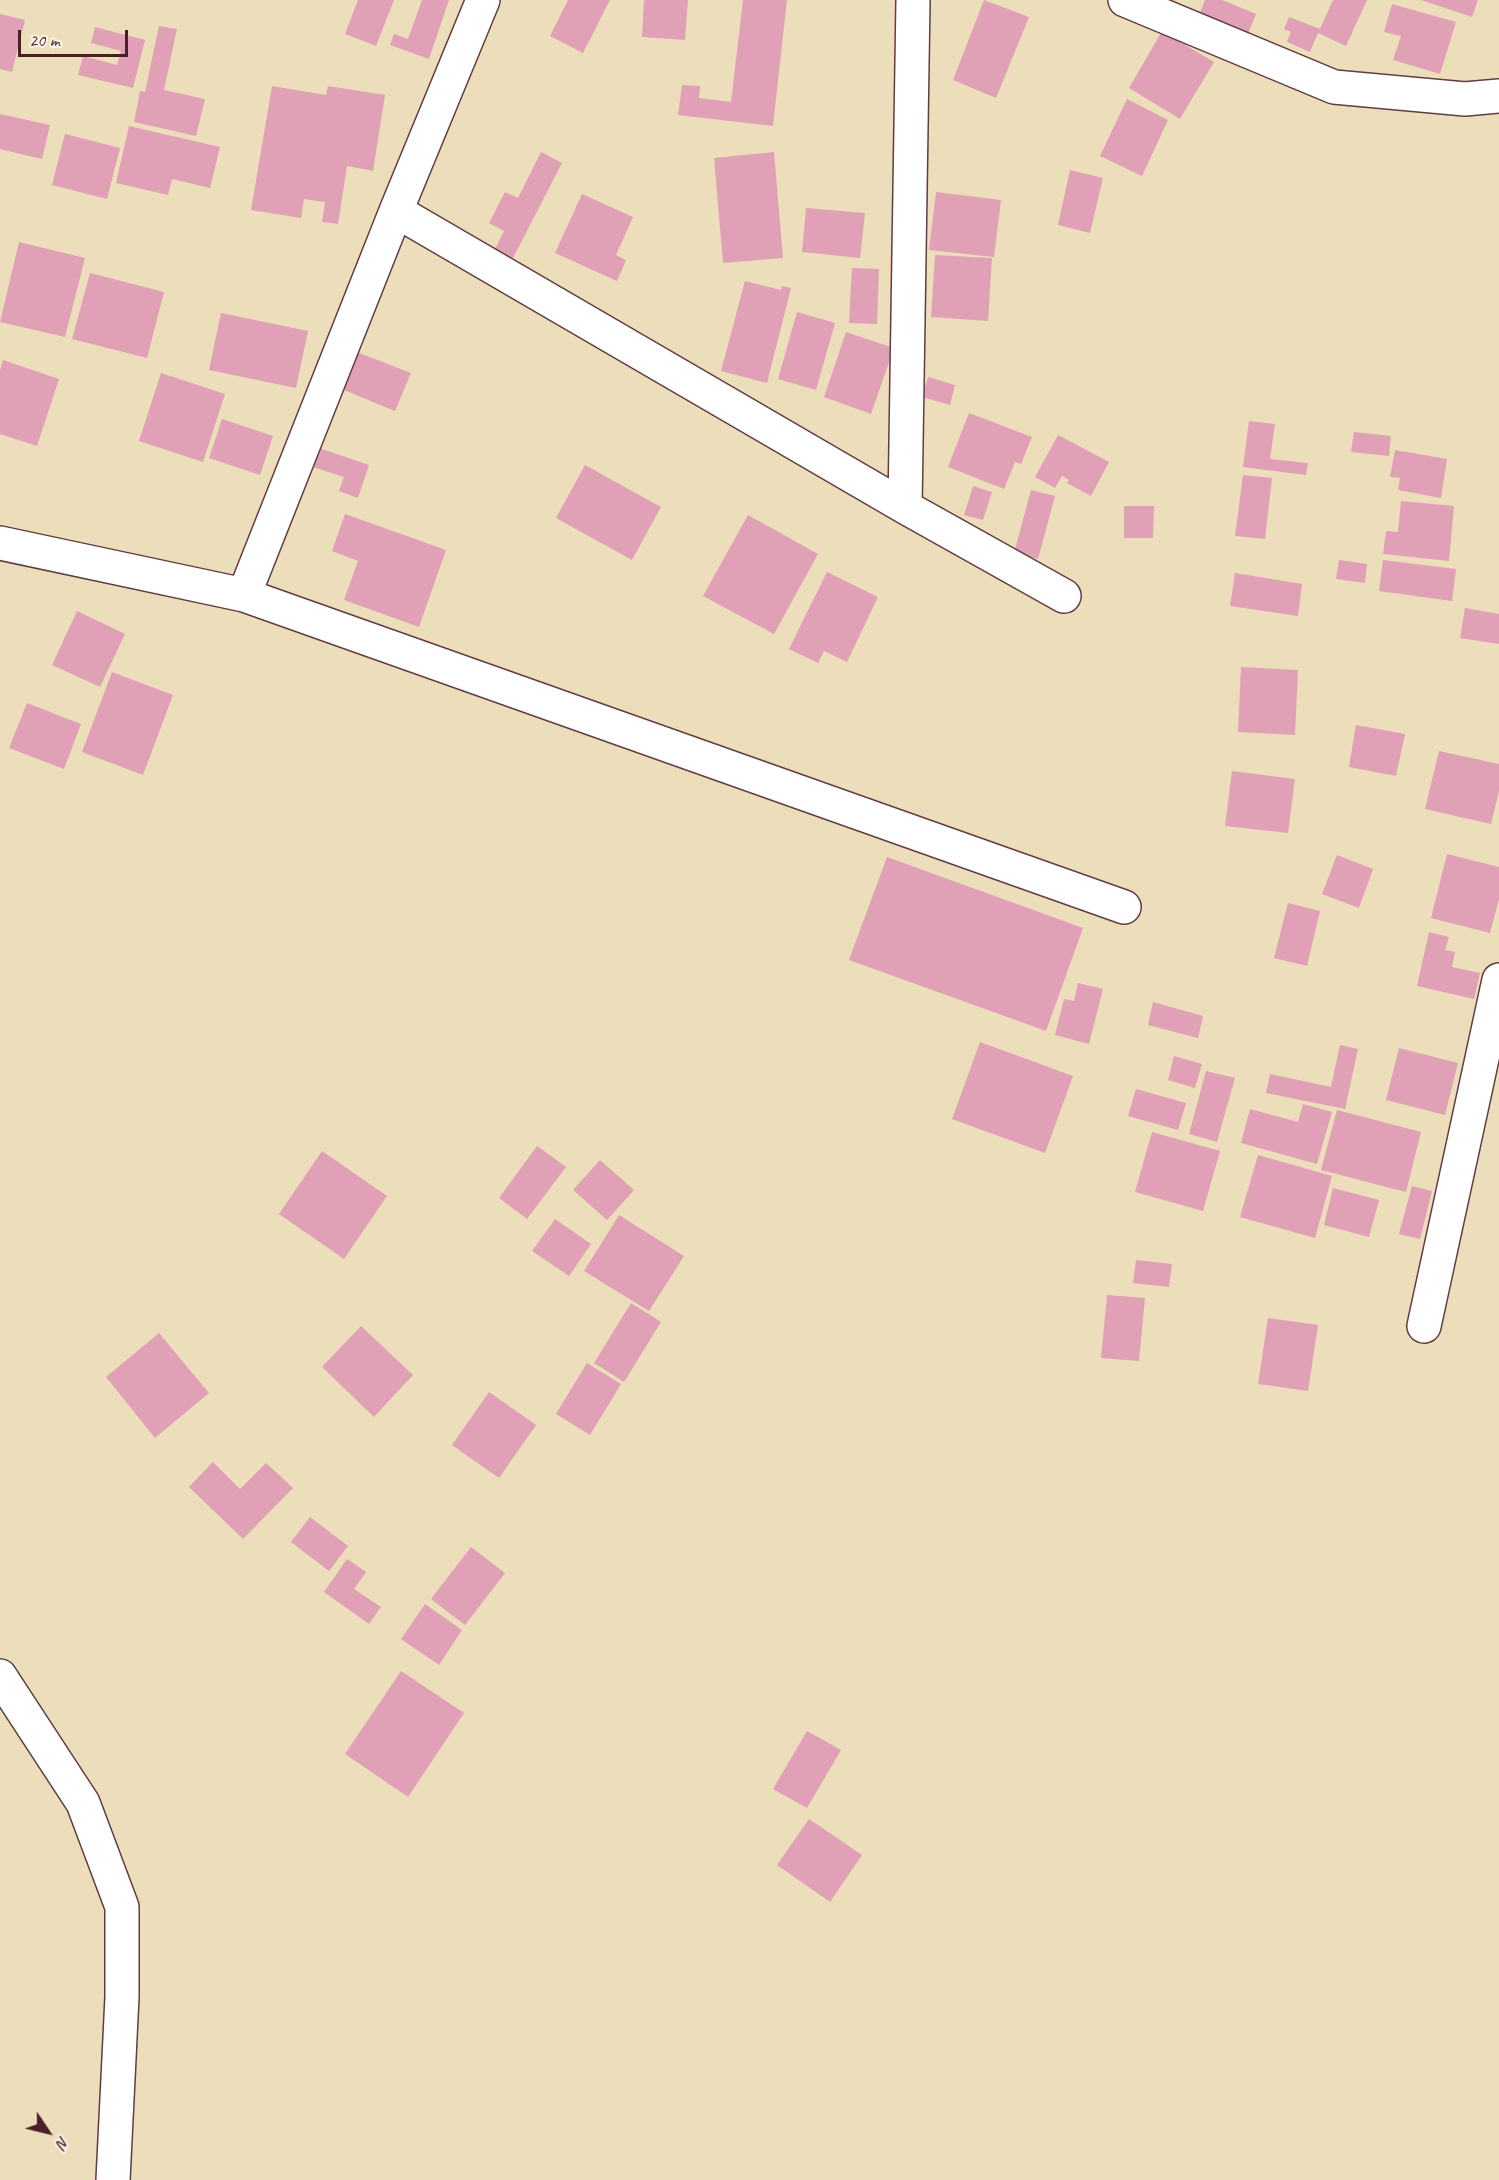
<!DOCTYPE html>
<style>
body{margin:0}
#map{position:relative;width:1499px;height:2180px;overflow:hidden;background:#ecdebb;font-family:Caveat,sans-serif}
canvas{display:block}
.north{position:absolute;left:18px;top:2102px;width:60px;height:60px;-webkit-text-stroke:4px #fcf5e5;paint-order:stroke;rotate:125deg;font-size:16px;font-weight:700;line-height:24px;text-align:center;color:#4a1f2b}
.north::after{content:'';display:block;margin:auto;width:21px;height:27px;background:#4a1f2b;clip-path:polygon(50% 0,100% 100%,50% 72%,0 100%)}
.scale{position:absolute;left:18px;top:30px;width:110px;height:27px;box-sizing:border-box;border:3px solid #4a1f2b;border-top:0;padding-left:8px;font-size:18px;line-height:21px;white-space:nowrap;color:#4a1f2b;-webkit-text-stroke:4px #fcf5e5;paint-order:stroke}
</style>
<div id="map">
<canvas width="1499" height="2180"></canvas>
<div class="north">N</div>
<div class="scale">20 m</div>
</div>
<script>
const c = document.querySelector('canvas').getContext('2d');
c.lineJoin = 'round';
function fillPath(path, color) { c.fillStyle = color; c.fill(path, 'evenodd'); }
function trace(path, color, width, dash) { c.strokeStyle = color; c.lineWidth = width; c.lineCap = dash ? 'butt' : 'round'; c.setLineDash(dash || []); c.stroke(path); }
fillPath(new Path2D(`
 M358,0H394L376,46L345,34Z
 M422,0H449L429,59L390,45L394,34L408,39Z
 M568,0H610L583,53L550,36Z
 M644,0H688L685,40L642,37Z
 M743,0H787L773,126L678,115L682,85L700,86L699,98L731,102Z
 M984,0L1029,17L996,98L953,80Z
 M1205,0H1222L1256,14L1247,36L1199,16Z
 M1333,0H1367L1346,46L1318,33L1310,52L1287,42L1291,32L1284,29L1289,17L1320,29Z
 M1421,0H1478L1472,17Z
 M1392,4L1456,22L1440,74L1393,60L1401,36L1384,32Z
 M0,14L25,20L12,72L0,69Z
 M159,26L177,29L164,90L205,99L196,136L134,122L140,91L145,92Z
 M95,27L145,40L133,88L78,75L83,56L117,65L121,51L91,43Z
 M1162,31L1214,62L1180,119L1129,88Z
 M272,86L326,95L328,86L385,95L373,171L347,166L338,224L322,222L325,202L304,199L301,218L251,210Z
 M1127,99L1168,120L1142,176L1100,156Z
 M0,114L50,125L42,159L0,149Z
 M129,126L220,147L210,188L172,179L168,195L116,183Z
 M65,134L120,148L107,199L52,185Z
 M541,152L562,163L513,258L495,249L504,231L489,223L505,192L518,198Z
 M774,152L783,258L723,263L714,158Z
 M1070,170L1103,178L1090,233L1058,225Z
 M936,192L1001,200L994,257L929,250Z
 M582,194L633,217L616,255L626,260L617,281L555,253Z
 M806,208L865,213L860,258L802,252Z
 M19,242L85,258L65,337L0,322Z
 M935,255L992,258L988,321L931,317Z
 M852,268L879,269L877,324L849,323Z
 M90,273L164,292L147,358L72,339Z
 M745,281L781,290L782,286L791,288L767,383L721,371Z
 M797,312L835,323L816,390L778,379Z
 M221,313L308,331L296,388L209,370Z
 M846,332L894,348L871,414L824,397Z
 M354,351L411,373L395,411L339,388Z
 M3,360L59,379L37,446L0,434V370Z
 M161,373L225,394L203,462L139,441Z
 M928,377L955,385L950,405L922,397Z
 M969,413L1032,437L1021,464L1015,462L1004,489L948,467Z
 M222,419L273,436L260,475L209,458Z
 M1249,421L1275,424L1270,459L1308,463L1306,475L1243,467Z
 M1354,432L1391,436L1389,456L1351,452Z
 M1058,435L1109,462L1091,496L1067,483L1069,480L1062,476L1055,488L1035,477Z
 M319,448L369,465L358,498L339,491L344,477L313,467Z
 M1395,450L1447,459L1441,498L1398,490L1400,478L1390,477Z
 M585,465L661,507L632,560L556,518Z
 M1243,475L1272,478L1265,539L1235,536Z
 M973,486L992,492L983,520L964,515Z
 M1031,490L1055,496L1038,559L1014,553Z
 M1401,501L1454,506L1449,561L1383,554L1386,531L1398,532Z
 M1124,506H1154L1153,538H1124Z
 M345,514L446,550L419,627L344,600L358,561L332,551Z
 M748,515L818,554L774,634L703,596Z
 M1339,560L1367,564L1365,583L1336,579Z
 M1383,560L1456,569L1452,601L1379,591Z
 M827,572L878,597L847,662L824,651L818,663L789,649Z
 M1235,573L1302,584L1298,616L1230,606Z
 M1465,608L1499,614V644L1460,638Z
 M77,611L125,634L100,687L52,665Z
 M1241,667L1298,670L1295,735L1238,732Z
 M112,672L173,695L143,775L82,752Z
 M27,703L81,724L64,769L9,748Z
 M1356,725L1405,734L1396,776L1349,767Z
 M1439,751L1499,764V791L1491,824L1425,809Z
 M1232,771L1295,779L1288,833L1225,826Z
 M1447,854L1499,867V899L1490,933L1431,918Z
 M1337,855L1373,869L1359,908L1322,894Z
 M887,857L1083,928L1046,1031L849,960Z
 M1288,903L1320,911L1307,966L1274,958Z
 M1429,932L1449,937L1445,950L1455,952L1452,967L1480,973L1474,999L1417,986Z
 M1078,983L1103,989L1089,1044L1055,1035L1064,999L1074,1001Z
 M1153,1002L1203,1016L1198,1038L1148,1025Z
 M980,1042L1073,1076L1045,1153L952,1119Z
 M1340,1045L1358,1049L1345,1109L1266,1093L1270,1074L1331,1087Z
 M1399,1048L1458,1063L1445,1115L1386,1100Z
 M1174,1056L1202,1064L1195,1088L1168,1080Z
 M1206,1071L1235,1078L1217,1142L1189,1134Z
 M1136,1089L1186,1103L1178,1130L1128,1116Z
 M1303,1104L1332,1112L1317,1164L1241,1143L1250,1109L1298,1122Z
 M1337,1110L1421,1132L1406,1192L1321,1170Z
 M1152,1132L1220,1151L1203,1211L1135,1192Z
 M537,1146L566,1167L527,1219L499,1198Z
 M322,1151L387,1196L344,1259L279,1214Z
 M1258,1155L1332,1176L1315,1238L1240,1217Z
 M600,1160L634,1190L607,1220L573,1190Z
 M1412,1186L1432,1191L1420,1239L1399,1234Z
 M1333,1188L1379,1200L1369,1237L1324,1225Z
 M619,1215L684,1256L649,1311L584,1271Z
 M555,1219L591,1244L569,1276L532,1251Z
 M1136,1260L1172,1264L1169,1287L1133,1283Z
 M1107,1295L1145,1298L1139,1361L1101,1358Z
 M631,1303L661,1322L624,1382L594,1363Z
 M1268,1318L1318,1325L1308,1391L1258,1384Z
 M361,1326L413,1375L374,1417L322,1367Z
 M159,1333L209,1393L155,1438L106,1377Z
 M587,1363L621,1384L590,1435L556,1414Z
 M489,1392L536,1425L499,1478L452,1445Z
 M213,1462L240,1489L266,1463L293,1488L243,1539L189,1487Z
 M310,1517L348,1546L329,1571L291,1542Z
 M471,1547L505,1573L465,1625L431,1599Z
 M347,1559L366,1572L354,1589L381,1607L369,1624L324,1592Z
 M425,1604L462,1630L439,1665L401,1639Z
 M401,1671L464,1713L408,1797L345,1754Z
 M807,1731L841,1750L807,1808L773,1789Z
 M809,1819L862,1855L830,1902L777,1865Z`), '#e0a0b6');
const minor = new Path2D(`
 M1125,0L1334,87L1465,99L1499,96
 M396,211L905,507L1064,596
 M905,507L913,0
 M0,543L244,595L1124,907
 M244,595L396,211L483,0
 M1424,1326L1499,980
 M0,1676L83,1803L122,1907V1997L113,2180`);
trace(minor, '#623c41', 36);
trace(minor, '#fff', 33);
</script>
